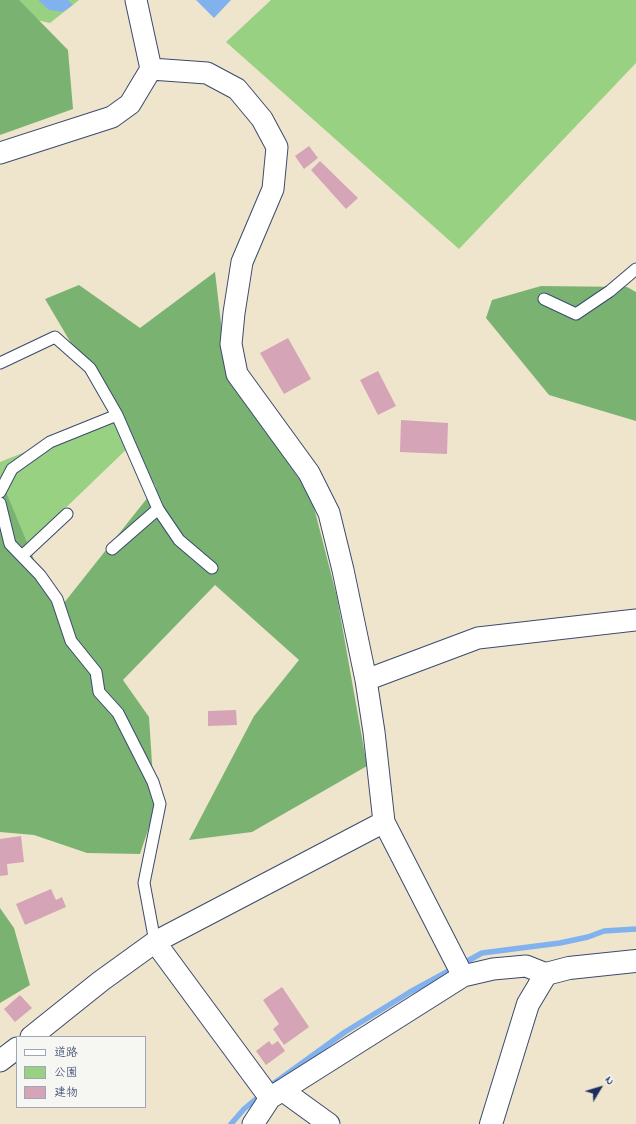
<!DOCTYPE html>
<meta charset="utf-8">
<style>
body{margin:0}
#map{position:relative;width:636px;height:1124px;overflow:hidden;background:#efe5cc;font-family:"Indie Flower","Klee One",sans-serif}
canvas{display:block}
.legend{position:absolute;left:16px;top:1036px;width:130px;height:72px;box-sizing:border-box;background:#f6f6f2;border:1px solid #9ea6b7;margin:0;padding:5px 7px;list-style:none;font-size:12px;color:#1b2f5e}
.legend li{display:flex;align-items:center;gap:8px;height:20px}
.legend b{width:20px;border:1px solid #9ea6b7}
.north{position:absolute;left:580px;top:1068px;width:40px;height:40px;-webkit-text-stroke:3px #f6f6f2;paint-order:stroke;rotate:52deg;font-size:11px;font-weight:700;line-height:16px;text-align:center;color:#1b2f5e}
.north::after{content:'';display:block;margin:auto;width:14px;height:18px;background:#1b2f5e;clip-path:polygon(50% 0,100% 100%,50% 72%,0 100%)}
</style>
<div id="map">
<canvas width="636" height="1124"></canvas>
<ul class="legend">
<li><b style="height:5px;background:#fff"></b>道路</li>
<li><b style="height:11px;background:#99d183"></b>公園</li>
<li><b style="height:11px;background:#d5a4b6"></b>建物</li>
</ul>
<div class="north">N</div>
</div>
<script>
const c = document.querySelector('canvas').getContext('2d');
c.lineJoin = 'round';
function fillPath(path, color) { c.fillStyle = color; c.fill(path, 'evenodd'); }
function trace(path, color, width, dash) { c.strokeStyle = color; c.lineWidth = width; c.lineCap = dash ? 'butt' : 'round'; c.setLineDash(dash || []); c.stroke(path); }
fillPath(new Path2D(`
 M0,0H79L50,23L0,12Z
 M271,0H636V63L459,249L226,42Z
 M114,416L131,445L27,545L0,477V462Z`), '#99d183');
fillPath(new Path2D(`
 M0,0H19L68,50L73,109L0,135Z
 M215,272L227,374L311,496L337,597L367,766L252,832L189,840L254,716L299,660L215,585L123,680L149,717L155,809L140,854L87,853L34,835L0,832V477L56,613L156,487L45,299L79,285L140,328Z
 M541,286L627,287L636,292V421L549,395L486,318L492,300Z
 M0,908L14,928L30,985L0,1003Z`), '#7ab371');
fillPath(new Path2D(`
 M38,0H68L73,5L63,12L49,10Z
 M196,0H231L214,18Z`), '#82b2ee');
trace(new Path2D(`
 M462,964L482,953L560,943L588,937L604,931L636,929
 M273,1084L345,1032L410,992L454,968
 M231,1124L244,1109L262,1094`), '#82b2ee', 5.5);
fillPath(new Path2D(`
 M309,146L318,158L304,169L295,156Z
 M320,161L358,198L346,209L311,170Z
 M288,338L311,379L284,394L260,353Z
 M378,371L396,406L378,415L360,380Z
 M401,420L448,423L447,454L400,452Z
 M236,710L237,725L208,726V711Z
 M21,836L24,862L7,864L8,875L0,876V839Z
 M51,889L56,900L62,897L66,907L25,925L16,904Z
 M282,987L309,1027L284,1045L273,1029L279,1024L263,1000Z
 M20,995L32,1008L15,1022L4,1009Z
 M269,1041L272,1045L278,1041L285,1051L266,1065L256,1051Z`), '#d5a4b6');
const service = new Path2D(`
 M544,299L576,314L610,291L636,269
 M0,363L55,337L90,368L117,415
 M0,492L12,469L50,442L117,415L158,509L112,549
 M0,503L10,544L40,575L57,599L71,641L96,672L99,692L118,713L153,782L160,804L144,883L155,942
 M158,509L179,540L212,568
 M22,556L67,514`);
const minor = new Path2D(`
 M0,153L112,117L130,104L151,69L136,0
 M366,680L478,638L636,620
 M384,822L463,976
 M155,942L270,1098
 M31,1037L101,981L155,942L384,822L374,732L366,680L343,570L329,513L309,473L237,374L231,344L234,313L242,262L273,189L277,147L262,119L237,89L207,73L151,69
 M0,1061L17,1048
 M282,1090L329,1124
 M253,1124L270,1098L463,976L493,969L526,966L546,974`);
const tertiary = new Path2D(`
 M491,1124L528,1004L546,974L569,968L636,961`);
trace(service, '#3b4a6e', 13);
trace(minor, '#3b4a6e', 23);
trace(tertiary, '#3b4a6e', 24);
trace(service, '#fff', 11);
trace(minor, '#fff', 21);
trace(tertiary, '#fff', 22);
</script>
